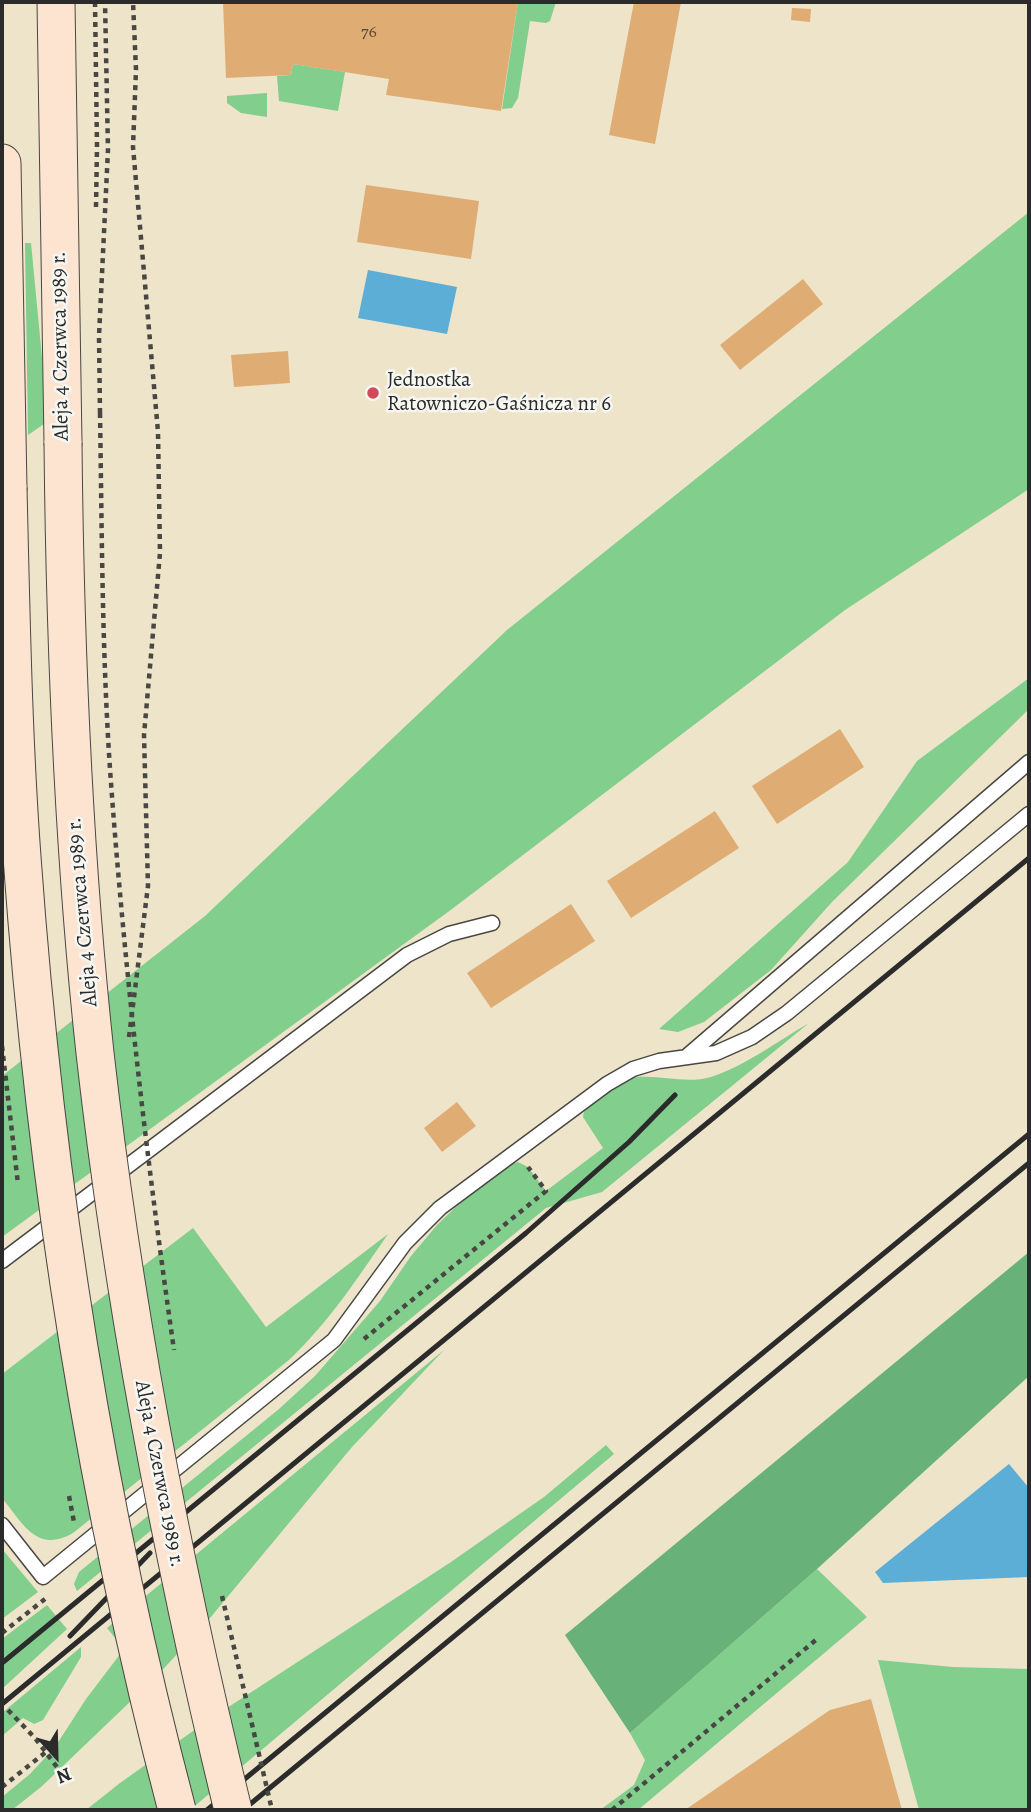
<!DOCTYPE html>
<meta charset="utf-8">
<style>
body{margin:0}
#map{position:relative;width:1031px;height:1812px;overflow:hidden;background:#ede4c9;font-family:Alegreya,serif}
canvas{display:block}
.frame{position:absolute;inset:0;border:4px solid #2b2b2b;pointer-events:none}
.north{position:absolute;left:21px;top:1721px;width:70px;height:70px;-webkit-text-stroke:5px #f6f6f2;paint-order:stroke;rotate:158deg;font-size:19px;font-weight:700;line-height:28px;text-align:center;color:#2b2b2b}
.north::after{content:'';display:block;margin:auto;width:24px;height:32px;background:#2b2b2b;clip-path:polygon(50% 0,100% 100%,50% 72%,0 100%)}
</style>
<div id="map">
<canvas width="1031" height="1812"></canvas>
<div class="frame"></div>
<div class="north">N</div>
</div>
<script>
const c = document.querySelector('canvas').getContext('2d');
c.lineJoin = 'round';
function fillPath(path, color) { c.fillStyle = color; c.fill(path, 'evenodd'); }
function trace(path, color, width, dash) { c.strokeStyle = color; c.lineWidth = width; c.lineCap = dash ? 'butt' : 'round'; c.setLineDash(dash || []); c.stroke(path); }
function label(font, color, halo, rows, align = 'center') {
  c.font = font + ' Alegreya,serif'; c.lineWidth = 5; c.setLineDash([]); c.textBaseline = 'middle'; c.strokeStyle = halo; c.fillStyle = color; for (const [text, x, y, turn = 0] of rows) {
    c.save(); c.translate(x, y); c.rotate((+turn || 0) * Math.PI / 180); c.textAlign = isNaN(turn) ? turn : align; if (halo) c.strokeText(text, 0, 0); c.fillText(text, 0, 0); c.restore();
  }
}
fillPath(new Path2D(`
 M518,2H556L550,21L546,23L530,21L518,98L512,108L502,109Z
 M293,64L345,72L338,111L279,101L277,76L291,75Z
 M267,93V117L241,113L227,103V96Z
 M1029,212V489L845,610L452,909L2,1237V1076L205,916L507,630Z
 M25,243H31L43,368L44,424L28,435Z
 M1029,678V709L832,902L771,970L704,1022L678,1032L659,1029L848,862L917,761Z
 M809,1023L602,1192L546,1208L77,1591L74,1584L79,1572L279,1409L315,1376L380,1301L411,1256L437,1225L461,1202L508,1165L518,1162L528,1167L546,1191L603,1148L583,1117C584,1105 594,1100 603,1094C611,1089 621,1080 631,1078C657,1073 684,1085 711,1077C745,1066 778,1041 809,1023Z
 M193,1228L266,1327L388,1234C357,1279 329,1322 289,1360L73,1533C36,1554 23,1523 2,1498V1374Z
 M444,1350L352,1447L210,1618L156,1677L41,1787L12,1810H2V1797L30,1774L55,1747L86,1699L124,1649L107,1628Z
 M606,1445L614,1454L190,1810H86L120,1783L207,1721L451,1562L544,1497Z
 M2,1549L38,1592L2,1619Z
 M817,1569L867,1617L638,1810H600L634,1785L645,1760L630,1733Z
 M47,1605L67,1629L2,1689V1639Z
 M81,1647V1657L43,1720L34,1724L23,1718L2,1736V1713Z
 M878,1660L953,1667L1029,1669V1810H919Z`), '#81ce8d');
fillPath(new Path2D(`
 M1029,1252V1376L817,1569L630,1733L565,1635Z`), '#68b178');
fillPath(new Path2D(`
 M368,270L457,287L447,334L358,318Z
 M1009,1464L1029,1488V1577L883,1583L875,1572Z`), '#5caed7');
fillPath(new Path2D(`
 M223,2H518L501,111L386,95L389,79L293,64L291,75L226,78Z
 M634,2H681L655,144L609,135Z
 M792,8L811,9L810,22L791,20Z
 M366,185L479,201L471,259L357,242Z
 M803,279L823,304L740,370L720,345Z
 M288,351L290,383L234,387L231,355Z
 M840,729L864,767L777,824L752,786Z
 M715,811L739,848L631,918L607,881Z
 M571,904L595,941L491,1008L467,973Z
 M457,1102L476,1126L442,1152L424,1128Z
 M871,1699L902,1810H685L830,1710Z`), '#dfac73');
const lane = new Path2D(`
 M686,1057L1029,762
 M2,1261L407,955L449,934L492,923
 M2,1525L43,1577L334,1340L405,1243L440,1208L607,1084L633,1069L659,1061L716,1053L752,1037L787,1013L1029,814`);
const secondary = new Path2D(`
 M56,2L63,443
 M2,163L8,488`);
trace(lane, '#484743', 17);
trace(secondary, '#484743', 39);
trace(new Path2D(`
 M95,2L97,147L96,207
 M100,413L99,336L108,150L105,2
 M129,1037L148,886L144,735L160,553L158,432L133,147L136,70L133,2
 M364,1339L546,1191L528,1167
 M2,1633L45,1599
 M8,1710L35,1738L60,1771
 M2,1787L46,1752
 M612,1810L817,1639`), '#484743', 4.5, [5, 5]);
trace(lane, '#fff', 14);
trace(secondary, '#fde4d0', 37);
trace(new Path2D(`
 M70,1636L150,1553
 M2,1663L526,1233L629,1142L675,1095
 M2,1704L1029,858
 M207,1810L1029,1134
 M243,1810L1029,1163`), '#2b2b2b', 5);
const secondaryBridge = new Path2D(`
 M63,443C65,647 73,850 95,1053C124,1309 172,1560 233,1810
 M8,488C11,611 13,734 22,857C45,1178 95,1499 177,1810`);
trace(secondaryBridge, '#484743', 39, []);
trace(new Path2D(`
 M100,413C102,537 102,660 111,783C125,973 147,1162 174,1350
 M2,1046L18,1184
 M69,1496L74,1522
 M222,1596L272,1810`), '#484743', 4.5, [5, 5]);
trace(secondaryBridge, '#fde4d0', 37);
for (const [x, y, r, color] of [
 [373,393,7,"#d1495b"]
]) { const dot = new Path2D(); dot.arc(x, y, r, 0, 2 * Math.PI); c.fillStyle = color; c.fill(dot); trace(dot, '#f6f6f2', 2.5); }
label('18px', '#584b3d', null, [
 ["76",369,33]
]);
label('21px', '#2b2b2b', '#f6f6f2', [
 ["Aleja 4 Czerwca 1989 r.",61,346,-91],
 ["Aleja 4 Czerwca 1989 r.",83,912,-95],
 ["Aleja 4 Czerwca 1989 r.",159,1474,79]
]);
label('21px', '#2b2b2b', '#f6f6f2', [
 ["Jednostka",387,381],
 ["Ratowniczo-Gaśnicza nr 6",387,405]
], 'left');
</script>
